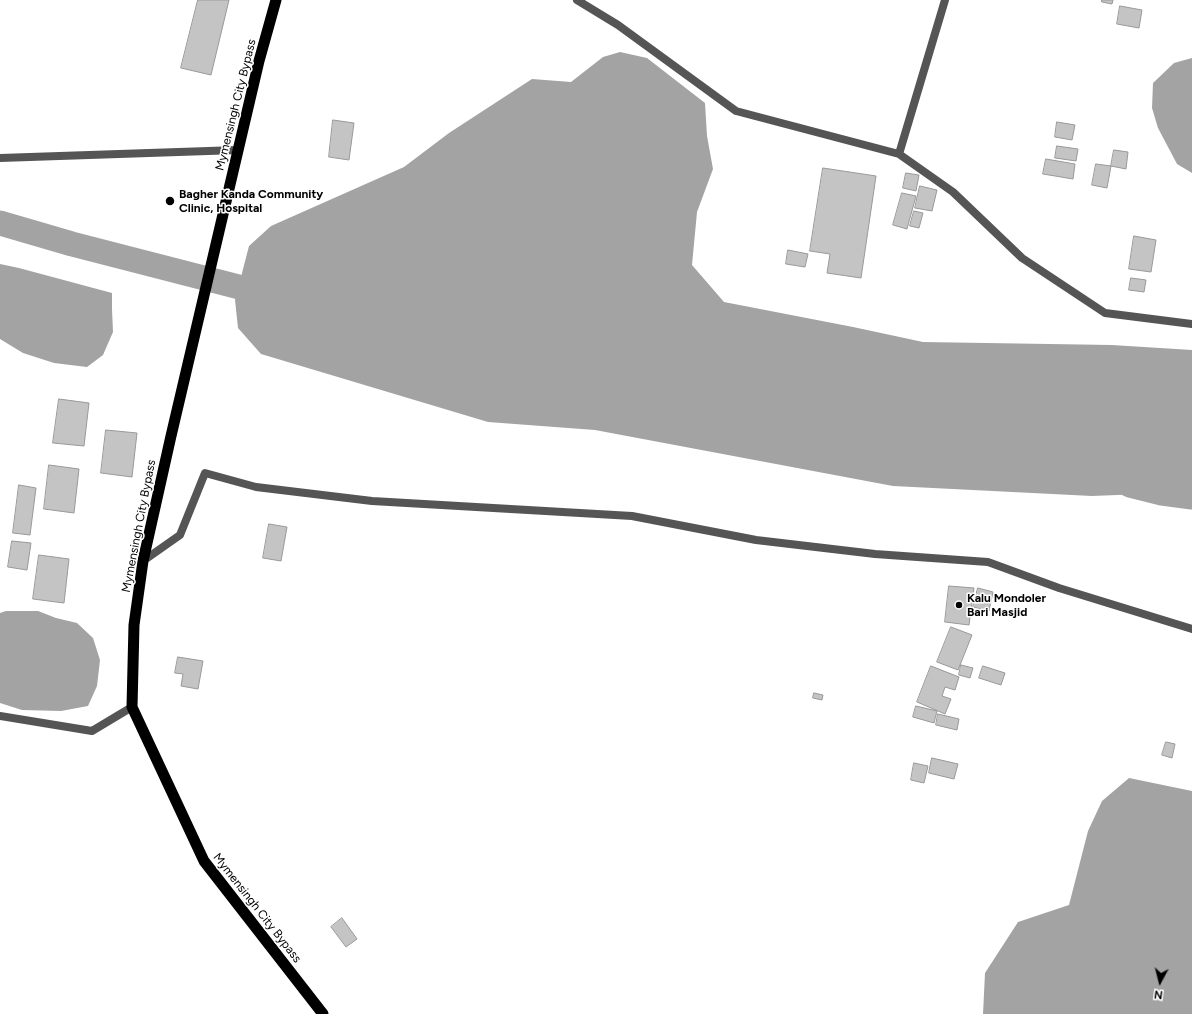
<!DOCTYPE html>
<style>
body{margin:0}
#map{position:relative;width:1192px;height:1014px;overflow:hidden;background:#fff;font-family:Figtree,sans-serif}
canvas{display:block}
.north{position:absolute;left:1140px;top:962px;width:40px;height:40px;-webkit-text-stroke:3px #fff;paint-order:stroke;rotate:187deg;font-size:11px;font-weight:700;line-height:16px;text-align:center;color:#000}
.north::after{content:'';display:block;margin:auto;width:14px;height:18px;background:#000;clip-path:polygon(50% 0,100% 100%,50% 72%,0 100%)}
</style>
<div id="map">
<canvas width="1192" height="1014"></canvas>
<div class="north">N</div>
</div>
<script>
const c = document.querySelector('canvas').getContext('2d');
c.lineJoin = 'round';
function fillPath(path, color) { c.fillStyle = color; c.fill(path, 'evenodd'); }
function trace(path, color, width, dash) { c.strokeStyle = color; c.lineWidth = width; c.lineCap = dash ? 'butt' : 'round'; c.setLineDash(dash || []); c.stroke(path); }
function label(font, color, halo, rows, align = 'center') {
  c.font = font + ' Figtree,sans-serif'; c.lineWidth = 3; c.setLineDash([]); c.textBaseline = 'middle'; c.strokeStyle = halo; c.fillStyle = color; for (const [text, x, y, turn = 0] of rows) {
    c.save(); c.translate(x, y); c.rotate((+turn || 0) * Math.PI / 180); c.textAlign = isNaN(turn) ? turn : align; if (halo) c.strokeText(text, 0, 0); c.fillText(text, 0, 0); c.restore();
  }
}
fillPath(new Path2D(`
 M620,52L647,58L705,103L707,136L713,169L697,212L692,265L724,302L853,327L923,342L1112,345L1192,350V492L1092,496L893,486L595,430L488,422L261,354L238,328L235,300L249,246L271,226L404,167L449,133L532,79L571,82L603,57Z
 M1192,58V173L1177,164L1158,128L1152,108L1153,83L1174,63Z
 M0,264L19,268L112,293V309L113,332L103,355L87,367L54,363L23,353L0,339Z
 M6,611H38L56,618L77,623L93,638L100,660L97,686L88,706L61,711L22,710L0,703V613Z
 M1129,778L1192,791V1014H983L985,973L1018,922L1069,905L1088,831L1102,801Z`), '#a3a3a3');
trace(new Path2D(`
 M0,223L72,244L270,295
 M1130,485L1162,493L1192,497`), '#a3a3a3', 25);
const building = new Path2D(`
 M198,0H229L211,75L181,68Z
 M1102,0H1113L1112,4L1102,2Z
 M1120,6L1142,10L1139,28L1117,24Z
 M333,120L354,123L349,160L329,157Z
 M1057,122L1075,125L1072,140L1055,137Z
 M1057,146L1078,149L1076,161L1055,158Z
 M1114,150L1128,152L1126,169L1111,166Z
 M1046,159L1075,164L1073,179L1043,174Z
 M1096,164L1111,166L1107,188L1092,185Z
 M823,168L876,176L861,278L827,273L830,254L810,251Z
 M906,173L919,175L916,191L903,188Z
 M920,186L937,190L932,211L915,208Z
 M902,193L916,196L907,229L893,225Z
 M914,211L923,213L919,228L910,226Z
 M1134,236L1156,240L1151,272L1129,269Z
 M788,250L808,254L805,267L786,264Z
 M1131,278L1146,280L1144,292L1129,290Z
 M59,399L89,403L84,446L53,443Z
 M106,430L137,433L132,477L101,473Z
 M49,465L79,469L74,513L44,509Z
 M19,485L36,488L30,535L13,533Z
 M269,524L287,527L281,561L263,558Z
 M12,541L31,543L27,570L8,567Z
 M39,555L69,559L64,603L33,599Z
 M949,586L974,588L969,625L945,622Z
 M978,588L993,592L989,611L973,607Z
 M951,627L972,635L958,670L937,662Z
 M178,657L203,661L198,689L181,686L183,674L175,673Z
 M961,665L973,668L970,678L959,675Z
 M931,666L959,677L955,690L945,687L942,696L951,699L945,714L917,702Z
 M983,666L1005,673L1001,685L979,678Z
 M814,693L823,695L822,700L813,698Z
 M916,706L937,711L934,723L913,717Z
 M938,714L959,719L957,730L936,725Z
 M1166,742L1175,744L1172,758L1162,755Z
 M932,758L958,764L954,779L929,773Z
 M914,763L928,766L924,783L911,780Z
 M342,918L357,939L346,947L331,927Z`);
fillPath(building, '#c4c4c4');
trace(building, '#999', 1);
trace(new Path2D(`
 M577,0L618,25L736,111L899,154L953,192L1022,258L1105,313L1192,324
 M899,154L945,0
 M0,158L238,150
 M143,561L180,535L205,473L256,487L372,501L632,516L756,540L875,554L988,562L1059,588L1192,629
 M0,716L92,731L132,707`), '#555', 8);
trace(new Path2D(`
 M276,0L259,61L171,436L143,561L134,625L132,707L204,861L323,1014`), '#000', 11);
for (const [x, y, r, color] of [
 [170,201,5,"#000"],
 [959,605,4,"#000"]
]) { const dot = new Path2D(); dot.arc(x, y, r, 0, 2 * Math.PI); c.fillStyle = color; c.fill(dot); trace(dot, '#fff', 1.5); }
label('12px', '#000', '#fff', [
 ["Mymensingh City Bypass",236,105,-76],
 ["Mymensingh City Bypass",139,526,-79],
 ["Mymensingh City Bypass",257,908,52]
]);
label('bold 12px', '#000', '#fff', [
 ["Bagher Kanda Community",179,194],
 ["Clinic, Hospital",179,208],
 ["Kalu Mondoler",967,598],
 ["Bari Masjid",967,612]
], 'left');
</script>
